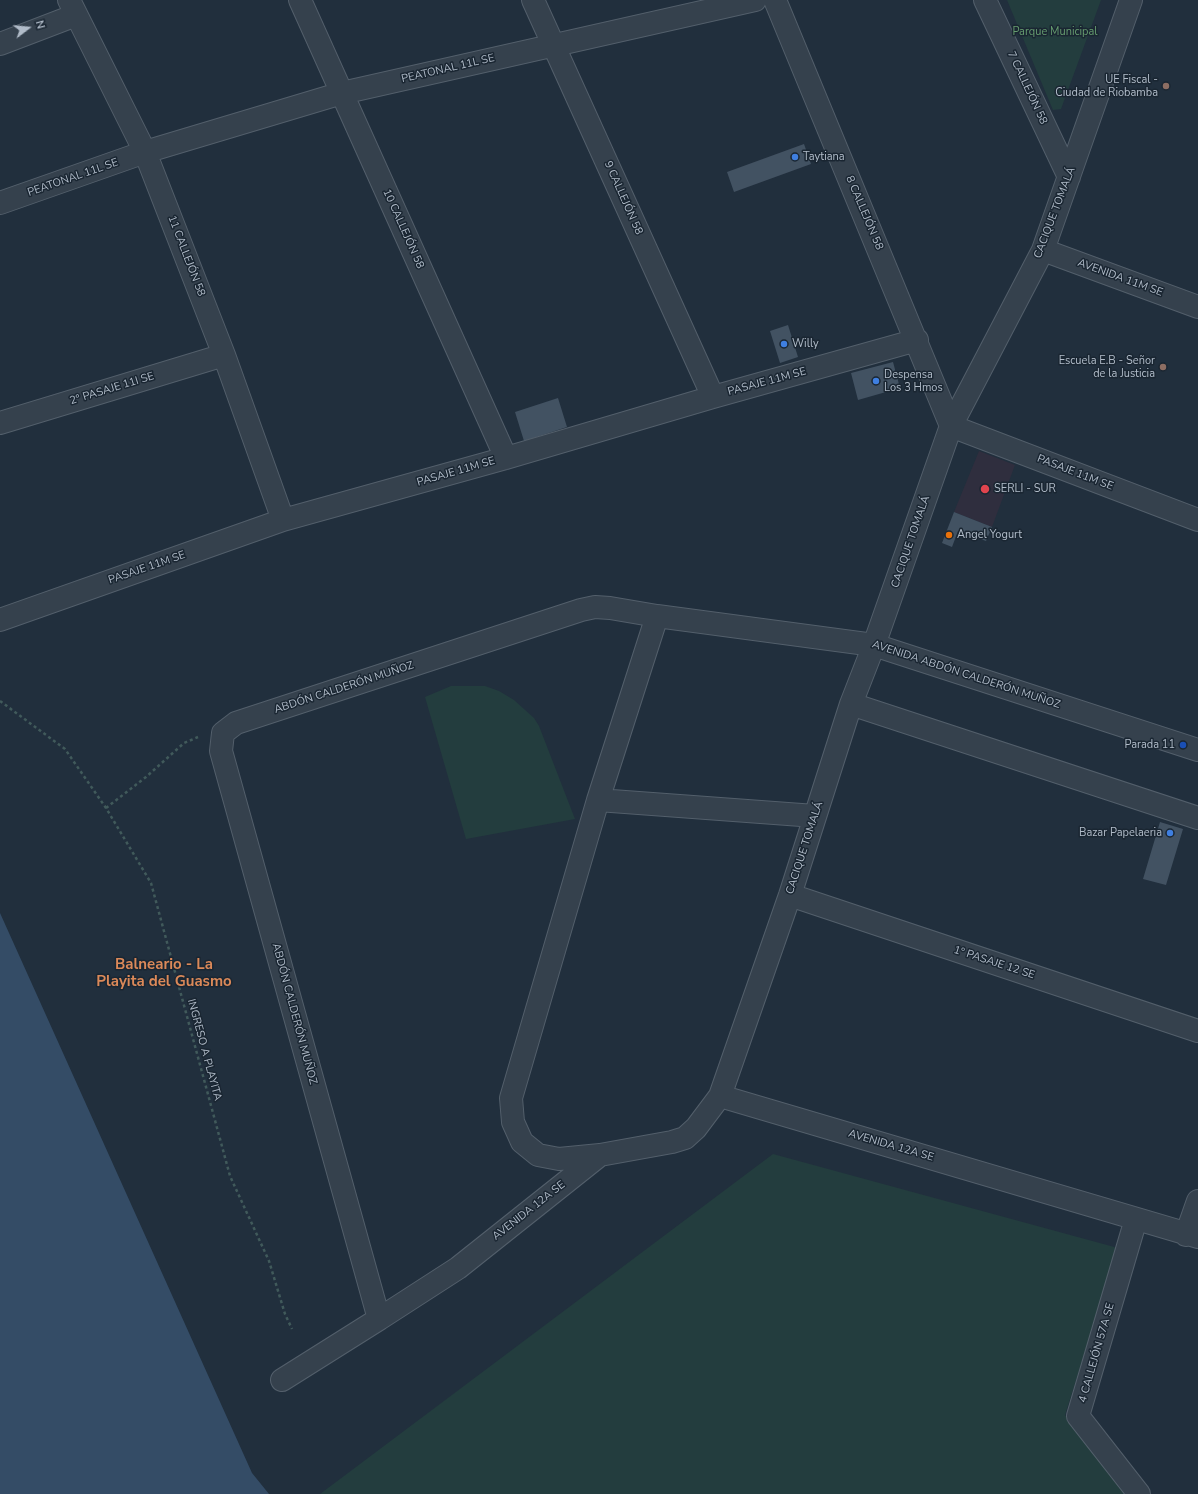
<!DOCTYPE html>
<html>
<head>
<meta charset="utf-8">
<style>
	body { margin:0 }
	#map { position:relative; width:1198px; height:1494px; overflow:hidden; background:#212f3d; font-family:"Nunito Sans",sans-serif }
	canvas { display:block }
	.north { position:absolute; left:8px; top:8px; width:40px; height:40px; -webkit-text-stroke:3px #1a2632; paint-order:stroke; rotate:74deg; font-size:11px; font-weight:700; line-height:16px; text-align:center; color:#b1bcc9 }
	.north::after { content:''; display:block; margin:auto; width:14px; height:18px; background:#b1bcc9; clip-path:polygon(50% 0,100% 100%,50% 72%,0 100%) }
</style>
</head>
<body>
<div id="map">
<canvas width="1198" height="1494"></canvas>
<div class="north">N</div>
</div>
<script>
const c = document.querySelector('canvas').getContext('2d');
c.lineJoin = 'round';
function fill(path, color) { c.fillStyle = color; c.fill(path, 'evenodd'); }
const poly = rows => new Path2D(rows.map(r => 'M' + r).join(''));
function trace(path, color, width, dash) { c.strokeStyle = color; c.lineWidth = width; c.lineCap = dash ? 'butt' : 'round'; c.setLineDash(dash || []); c.stroke(path); }
function label(font, color, halo, rows, align = 'center') {
  c.font = font + ' "Nunito Sans",sans-serif'; c.lineWidth = 3; c.setLineDash([]); c.textBaseline = 'middle'; c.strokeStyle = halo; c.fillStyle = color; for (const [text, x, y, turn = 0] of rows) {
    c.save(); c.translate(x, y); c.rotate((+turn || 0) * Math.PI / 180); c.textAlign = isNaN(turn) ? turn : align; if (halo) c.strokeText(text, 0, 0); c.fillText(text, 0, 0); c.restore();
  }
}
fill(poly([
	[979,451,1015,465,992,527,954,512]
]), '#2f2e3e');
fill(poly([
	[1007,0,1101,0,1061,109,1053,110],
	[451,686,485,686,499,691,514,700,534,718,539,726,575,819,466,839,425,697],
	[773,1154,1118,1248,1065,1415,1128,1494,320,1494]
]), '#233d3e');
fill(poly([
	[0,913,252,1473,269,1494,0,1494]
]), '#344c66');
fill(poly([
	[804,144,811,164,734,192,727,172],
	[788,325,798,357,780,363,770,331],
	[893,362,900,388,858,400,851,373],
	[558,398,567,427,524,441,515,412],
	[954,512,992,527,986,541,958,531,952,547,942,543],
	[1160,822,1183,829,1166,885,1143,879]
]), '#425262');
const minor = poly([
	[69,0,145,152,224,355,283,520],
	[300,0,506,458],
	[533,0,713,397],
	[775,0,951,426,1198,520],
	[985,0,1069,177],
	[0,44,76,15],
	[0,203,145,152,342,93,755,0],
	[1043,250,1198,307],
	[0,423,224,355],
	[657,616,598,800,511,1098,513,1122,522,1142,538,1155,559,1159,600,1155,672,1142,685,1138,696,1128,720,1096,790,895,851,704,874,645,951,426,1043,250,1131,0],
	[0,620,283,520,506,458,713,397,917,340],
	[851,704,1198,818],
	[598,800,815,816],
	[790,895,1198,1031],
	[720,1096,1198,1237],
	[600,1155,458,1268,379,1319,221,751,223,733,236,723,581,610,595,607,610,608,657,616,874,645,1198,750],
	[1136,1219,1078,1416,1139,1494],
	[1186,1235,1198,1201],
	[282,1380,379,1319]
]);
trace(minor, '#535f6b', 24);
trace(poly([
	[0,701,65,749,106,808,151,883,230,1176,269,1261,285,1314,292,1329],
	[106,808,146,777,184,743,198,737]
]), '#415a5b', 2.5, [3, 3]);
trace(minor, '#35414d', 22);
for (const [x, y, r, color] of [
	[1166,86,4,"#8d6e63"],
	[795,157,4,"#3f7fe0"],
	[784,344,4,"#3f7fe0"],
	[1163,367,4,"#8d6e63"],
	[876,381,4,"#3f7fe0"],
	[985,489,5,"#e0444e"],
	[949,535,4,"#e8710a"],
	[1183,745,4,"#1a4fb4"],
	[1170,833,4,"#3f7fe0"]
]) { const dot = new Path2D(); dot.arc(x, y, r, 0, 2 * Math.PI); c.fillStyle = color; c.fill(dot); trace(dot, '#1a2632', 1.5); }
label('11px', '#669c6f', '#1a2632', [
	["Parque Municipal",1055,32]
]);
label('11px', '#b1bcc9', '#1a2632', [
	["PEATONAL 11L SE",448,69,-13],
	["7 CALLEJÓN 58",1027,88,65],
	["PEATONAL 11L SE",73,178,-19],
	["9 CALLEJÓN 58",623,198,66],
	["8 CALLEJÓN 58",864,213,67],
	["CACIQUE TOMALÁ",1055,213,-69],
	["10 CALLEJÓN 58",403,229,66],
	["11 CALLEJÓN 58",186,256,69],
	["AVENIDA 11M SE",1120,278,20],
	["PASAJE 11M SE",767,382,-15],
	["2° PASAJE 11I SE",112,389,-17],
	["PASAJE 11M SE",456,472,-16],
	["PASAJE 11M SE",1075,473,21],
	["CACIQUE TOMALÁ",911,542,-71],
	["PASAJE 11M SE",147,568,-19],
	["AVENIDA ABDÓN CALDERÓN MUÑOZ",966,675,18],
	["ABDÓN CALDERÓN MUÑOZ",344,688,-18],
	["CACIQUE TOMALÁ",805,848,-72],
	["1° PASAJE 12 SE",994,963,18],
	["ABDÓN CALDERÓN MUÑOZ",294,1014,75],
	["INGRESO A PLAYITA",204,1050,75],
	["AVENIDA 12A SE",891,1146,16],
	["AVENIDA 12A SE",529,1211,-38],
	["4 CALLEJÓN 57A SE",1097,1353,-74]
]);
label('11px', '#b1bcc9', '#1a2632', [
	["UE Fiscal -",1158,80,"right"],
	["Ciudad de Riobamba",1158,93,"right"],
	["Taytiana",803,157],
	["Willy",792,344],
	["Escuela E.B - Señor",1155,361,"right"],
	["de la Justicia",1155,374,"right"],
	["Despensa",884,375],
	["Los 3 Hmos",884,388],
	["SERLI - SUR",994,489],
	["Angel Yogurt",957,535],
	["Parada 11",1175,745,"right"],
	["Bazar Papelaeria",1162,833,"right"]
], 'left');
label('bold 15px', '#db8959', '#1a2632', [
	["Balneario - La",164,965],
	["Playita del Guasmo",164,982]
]);
</script>
</body>
</html>
